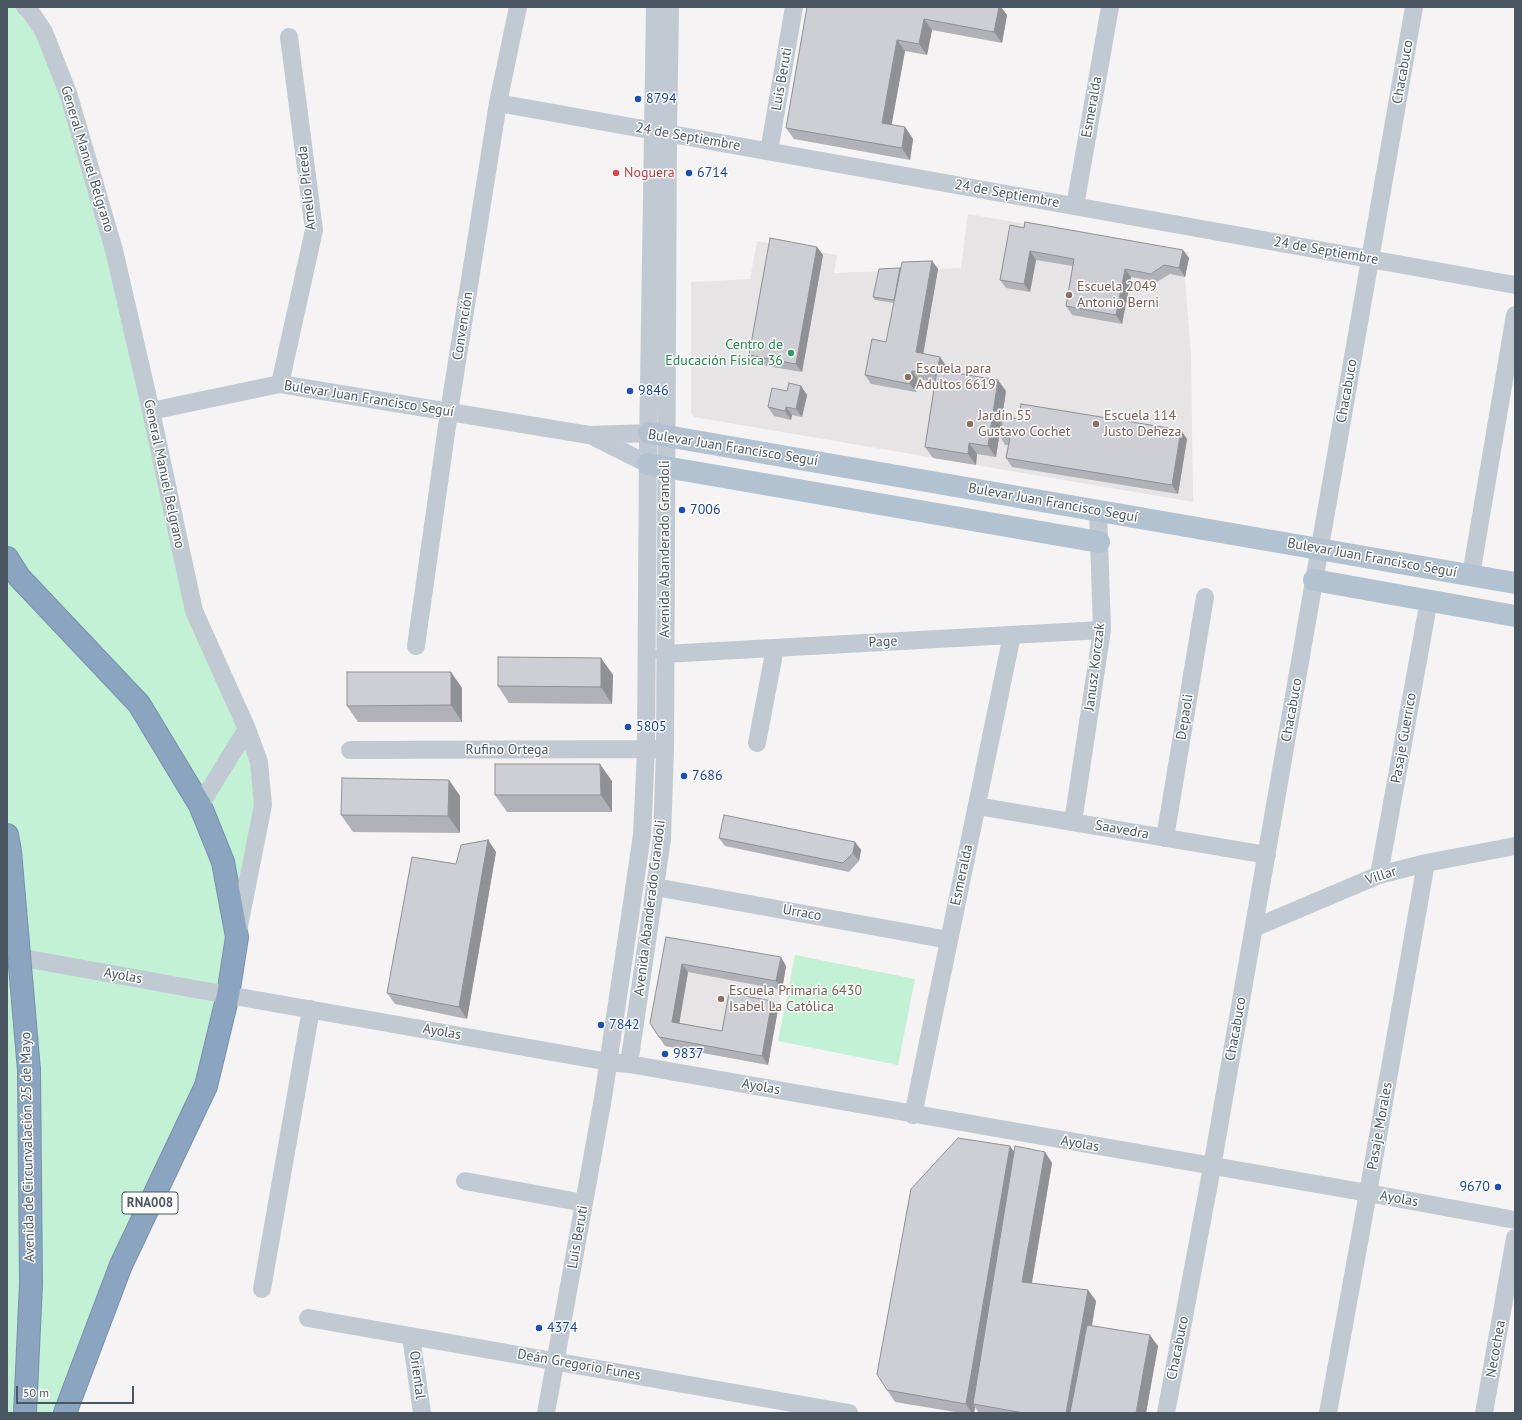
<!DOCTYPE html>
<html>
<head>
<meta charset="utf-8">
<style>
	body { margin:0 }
	#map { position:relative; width:1522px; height:1420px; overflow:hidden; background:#f5f3f3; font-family:"PT Sans",sans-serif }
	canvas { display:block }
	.frame { position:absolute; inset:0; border:8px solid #4a5661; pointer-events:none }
	.scale { position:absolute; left:16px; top:1386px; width:118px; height:18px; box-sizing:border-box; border:2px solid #4a5661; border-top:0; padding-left:5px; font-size:12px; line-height:14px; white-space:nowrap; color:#4a5661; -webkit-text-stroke:3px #fff; paint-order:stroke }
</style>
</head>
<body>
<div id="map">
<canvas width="1522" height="1420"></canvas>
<div class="frame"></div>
<div class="scale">50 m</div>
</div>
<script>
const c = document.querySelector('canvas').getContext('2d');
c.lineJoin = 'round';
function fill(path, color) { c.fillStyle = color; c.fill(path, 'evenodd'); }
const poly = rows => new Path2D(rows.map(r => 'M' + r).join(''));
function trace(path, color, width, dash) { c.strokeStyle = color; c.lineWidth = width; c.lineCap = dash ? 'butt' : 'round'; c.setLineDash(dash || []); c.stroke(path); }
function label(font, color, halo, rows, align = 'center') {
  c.font = font + ' "PT Sans",sans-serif'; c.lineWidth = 3; c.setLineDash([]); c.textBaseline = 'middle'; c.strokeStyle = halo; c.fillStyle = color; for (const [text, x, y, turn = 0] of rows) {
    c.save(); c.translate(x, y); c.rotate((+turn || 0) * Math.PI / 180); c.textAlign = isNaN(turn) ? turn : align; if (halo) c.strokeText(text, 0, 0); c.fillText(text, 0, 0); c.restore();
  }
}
fill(poly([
	[968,214,1189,252,1185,277,1191,356,1193,502,694,417,691,413,691,282,750,279,757,241,837,255,834,273,961,268],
	[672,945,786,966,768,1065,665,1046]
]), '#e6e4e5');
fill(poly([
	[7,7,25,7,68,93,194,611,247,729,263,805,206,1086,67,1413,7,1413],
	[795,955,915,979,898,1065,778,1041]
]), '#c3f1d5');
const highway = poly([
	[7,558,19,577,139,704,200,805,223,862,237,937,228,995,206,1086,121,1265,65,1413],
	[7,835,10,851],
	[25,1413,31,1284,29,1070]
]);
trace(highway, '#7690ad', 24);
trace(poly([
	[25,7,30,11,44,32,68,93,114,250,151,411,194,611,247,729,259,762,263,805,238,931],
	[498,103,1515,285],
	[769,151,794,7],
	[1075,206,1110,7],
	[280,384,314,230,289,37],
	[151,411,280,384,589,435,649,433],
	[592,436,648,464],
	[1471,575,1515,315],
	[416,646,449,412,498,103,518,7],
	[664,654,1102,630],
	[757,743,775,648],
	[350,750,658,749],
	[200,805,247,729],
	[977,806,1267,855],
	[1073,822,1102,630,1098,510],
	[1165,838,1205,597],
	[1379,875,1429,600],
	[655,887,949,940],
	[1254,928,1379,875,1426,863,1515,846],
	[7,955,228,995,609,1062,629,1064,1368,1193,1515,1220],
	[629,1064,662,839,665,749,668,133,670,7],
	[913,1115,1012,635],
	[465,1181,584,1203],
	[262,1289,311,1009],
	[308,1318,849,1413],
	[411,1336,422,1413],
	[546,1413,603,1098,642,835,646,750,648,448,655,7],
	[1166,1413,1212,1167,1414,7],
	[1328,1413,1368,1193,1426,863],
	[1484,1413,1515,1238]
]), '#c1cad2', 18);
trace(poly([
	[649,433,1515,583],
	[648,464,1099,542],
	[1314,580,1515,616]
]), '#b3c2d1', 22);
trace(highway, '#8ba5c1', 22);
const highwayBridge = poly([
	[10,851,29,1070]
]);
trace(highwayBridge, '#7690ad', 24, []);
trace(highwayBridge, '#8ba5c1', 22);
fill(poly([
	[807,7,1001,7,1007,15,1002,43,932,30,927,55,905,51,891,125,905,127,913,139,910,160,794,139,786,128],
	[1010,225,1189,258,1185,277,1170,274,1157,282,1131,277,1122,324,1072,315,1066,306,1073,266,1036,260,1030,292,1006,288,1000,280],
	[817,247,823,255,802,372,755,364,749,355],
	[932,261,938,269,923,354,940,357,946,366,945,371,1006,391,996,457,977,454,976,465,933,458,925,447,935,382,918,379,916,392,871,384,865,375,886,342,894,303,875,300,873,297,900,268],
	[801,386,807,395,802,417,792,415,791,420,774,416,768,407],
	[1019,419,1187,439,1178,494,1012,467,1006,458,1008,445,1005,445,1000,436],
	[601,658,613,675,612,704,509,703,498,686],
	[462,688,462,722,358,722,347,706],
	[449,780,460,796,460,833,353,832,341,815],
	[612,781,612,812,507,812,495,795],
	[719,838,855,842,861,850,859,861,849,872,725,846],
	[488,840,496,852,467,1019,395,1004,387,993,456,864],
	[666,937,786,966,782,990,688,972,679,1023,722,1031,772,1001,778,1009,768,1065,665,1046,659,1037],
	[1014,1151,1045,1152,1052,1163,1032,1283,1088,1290,1096,1301,1092,1326,1158,1346,1146,1413,979,1413,975,1407,974,1413,961,1413,895,1402,887,1390]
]), '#b0b2b7');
fill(poly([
	[999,7,1001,7,1007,15,1002,43,994,32],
	[924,19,932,30,927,55,919,44],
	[897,40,905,51,890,134,882,123],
	[905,127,913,139,910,160,902,148],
	[817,247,823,255,802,372,796,364],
	[1183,250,1189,258,1185,277,1179,268],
	[1030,251,1036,260,1030,292,1024,284],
	[932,261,938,269,922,361,916,352],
	[1125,269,1131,277,1122,324,1116,315],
	[940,357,946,366,942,383,936,375],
	[912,371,918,379,916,392,910,384],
	[998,380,1006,391,996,457,988,446],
	[801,386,807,395,802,417,796,409],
	[786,407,792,415,791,420,785,411],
	[1181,430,1187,439,1178,494,1172,485],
	[969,443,977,454,976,465,968,454],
	[601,658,613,675,612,704,601,687],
	[451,672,462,688,462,722,451,705],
	[600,764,612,781,612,812,601,795],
	[449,780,460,796,460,833,448,816],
	[488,840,496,852,467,1019,459,1007],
	[855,842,861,850,859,861,853,853],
	[781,957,786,966,782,990,776,981],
	[682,964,688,972,678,1031,672,1022],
	[772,1001,778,1009,768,1065,762,1056],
	[1010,1146,1018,1157,973,1404,975,1407,974,1413,972,1413,966,1404],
	[1045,1152,1052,1163,1030,1293,1022,1282],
	[1088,1290,1096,1301,1076,1413,1066,1413],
	[1150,1335,1158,1346,1146,1413,1136,1413]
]), '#909195');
const building = poly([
	[807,7,999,7,994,32,924,19,919,44,897,40,882,123,905,127,902,148,786,128,807,7],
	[1025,222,1183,250,1179,268,1164,265,1151,274,1125,269,1116,315,1066,306,1074,259,1030,251,1024,284,1000,280,1010,225,1024,228,1025,222],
	[770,238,817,247,796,364,749,355,770,238],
	[932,261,916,352,940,357,936,375,912,371,910,384,865,375,872,339,886,342,902,262,932,261],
	[900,268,894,300,873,297,879,269,900,268],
	[937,370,998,380,988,446,969,443,968,454,925,447,937,370],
	[789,383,801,386,796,409,786,407,785,411,768,407,772,388,787,391,789,383],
	[1021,404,1181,430,1172,485,1006,458,1010,438,1000,436,1003,416,1019,419,1021,404],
	[498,657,601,658,601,687,498,686,498,657],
	[347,672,451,672,451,705,347,706,347,672],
	[495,764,600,764,601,795,495,795,495,764],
	[342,778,449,780,448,816,341,815,342,778],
	[724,815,855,842,853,853,843,863,719,838,724,815],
	[488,840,459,1007,387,993,412,857,456,864,461,845,488,840],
	[666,937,781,957,776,981,682,964,672,1022,722,1031,729,993,772,1001,762,1056,659,1037,650,1023,666,937],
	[958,1138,1010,1146,966,1404,887,1390,877,1374,911,1189,958,1138],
	[1015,1146,1045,1152,1022,1282,1088,1290,1066,1413,1024,1413,973,1404,1015,1146],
	[1087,1325,1150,1335,1136,1413,1070,1413,1087,1325]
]);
fill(building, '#cdcfd5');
trace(building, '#909195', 1);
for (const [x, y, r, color] of [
	[638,99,4,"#1a4fb4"],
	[616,173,4,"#e0444e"],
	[689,173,4,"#1a4fb4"],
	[1069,295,4,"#8d6e63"],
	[791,353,4,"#2e9e5b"],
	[908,377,4,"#8d6e63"],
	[630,391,4,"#1a4fb4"],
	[970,424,4,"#8d6e63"],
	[1096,424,4,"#8d6e63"],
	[682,510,4,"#1a4fb4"],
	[628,727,4,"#1a4fb4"],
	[684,776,4,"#1a4fb4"],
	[721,999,4,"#8d6e63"],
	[601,1025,4,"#1a4fb4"],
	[665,1054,4,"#1a4fb4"],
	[1498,1187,4,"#1a4fb4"],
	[539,1328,4,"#1a4fb4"]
]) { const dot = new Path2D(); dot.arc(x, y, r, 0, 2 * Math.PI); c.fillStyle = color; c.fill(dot); trace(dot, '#fff', 1.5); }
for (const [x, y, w] of [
	[150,1203,56]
]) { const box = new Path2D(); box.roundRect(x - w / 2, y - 11, w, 22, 3); c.fillStyle = '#fff'; c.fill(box); trace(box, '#4a5661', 1); }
label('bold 13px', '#4a5661', null, [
	["RNA008",150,1203]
]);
label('14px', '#4a5661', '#fff', [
	["Chacabuco",1403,72,-80],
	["Luis Beruti",782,79,-80],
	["Esmeralda",1092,107,-80],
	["24 de Septiembre",688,137,10],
	["General Manuel Belgrano",87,159,73],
	["Amelio Piceda",307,188,-96],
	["24 de Septiembre",1007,194,10],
	["24 de Septiembre",1326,251,10],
	["Convención",463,326,-81],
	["Chacabuco",1347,391,-80],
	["Bulevar Juan Francisco Seguí",369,399,9],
	["Bulevar Juan Francisco Seguí",733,448,9],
	["General Manuel Belgrano",164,474,78],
	["Bulevar Juan Francisco Seguí",1053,503,10],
	["Avenida Abanderado Grandoli",665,549,-90],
	["Bulevar Juan Francisco Seguí",1372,558,10],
	["Page",883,642,-3],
	["Janusz Korczak",1095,667,-83],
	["Chacabuco",1292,710,-80],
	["Depaoli",1185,717,-81],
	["Pasaje Guerrico",1404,738,-80],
	["Rufino Ortega",507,750],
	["Saavedra",1122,830,10],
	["Esmeralda",962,875,-78],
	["Villar",1381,876,-18],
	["Avenida Abanderado Grandoli",650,908,-83],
	["Urraco",802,913,10],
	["Ayolas",123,976,10],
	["Chacabuco",1236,1029,-80],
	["Ayolas",442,1032,10],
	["Ayolas",761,1087,10],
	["Pasaje Morales",1380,1126,-80],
	["Ayolas",1080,1144,10],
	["Avenida de Circunvalación 25 de Mayo",28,1147,-91],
	["Ayolas",1399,1199,10],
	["Luis Beruti",578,1237,-80],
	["Chacabuco",1178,1348,-79],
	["Necochea",1496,1349,-80],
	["Deán Gregorio Funes",579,1365,10],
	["Oriental",417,1375,82]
]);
label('14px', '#164399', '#fff', [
	["8794",646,99],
	["6714",697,173],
	["9846",638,391],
	["7006",690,510],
	["5805",636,727],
	["7686",692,776],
	["7842",609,1025],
	["9837",673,1054],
	["9670",1490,1187,"right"],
	["4374",547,1328]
], 'left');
label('14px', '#be3a42', '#fff', [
	["Noguera",624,173]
], 'left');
label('14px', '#785e54', '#fff', [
	["Escuela 2049",1077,287],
	["Antonio Berni",1077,303],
	["Escuela para",916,369],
	["Adultos 6619",916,385],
	["Jardín 55",978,416],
	["Gustavo Cochet",978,432],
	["Escuela 114",1104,416],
	["Justo Deheza",1104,432],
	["Escuela Primaria 6430",729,991],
	["Isabel La Católica",729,1007]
], 'left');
label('14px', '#27864d', '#fff', [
	["Centro de",783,345],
	["Educación Física 36",783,361]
], 'right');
</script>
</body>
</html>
